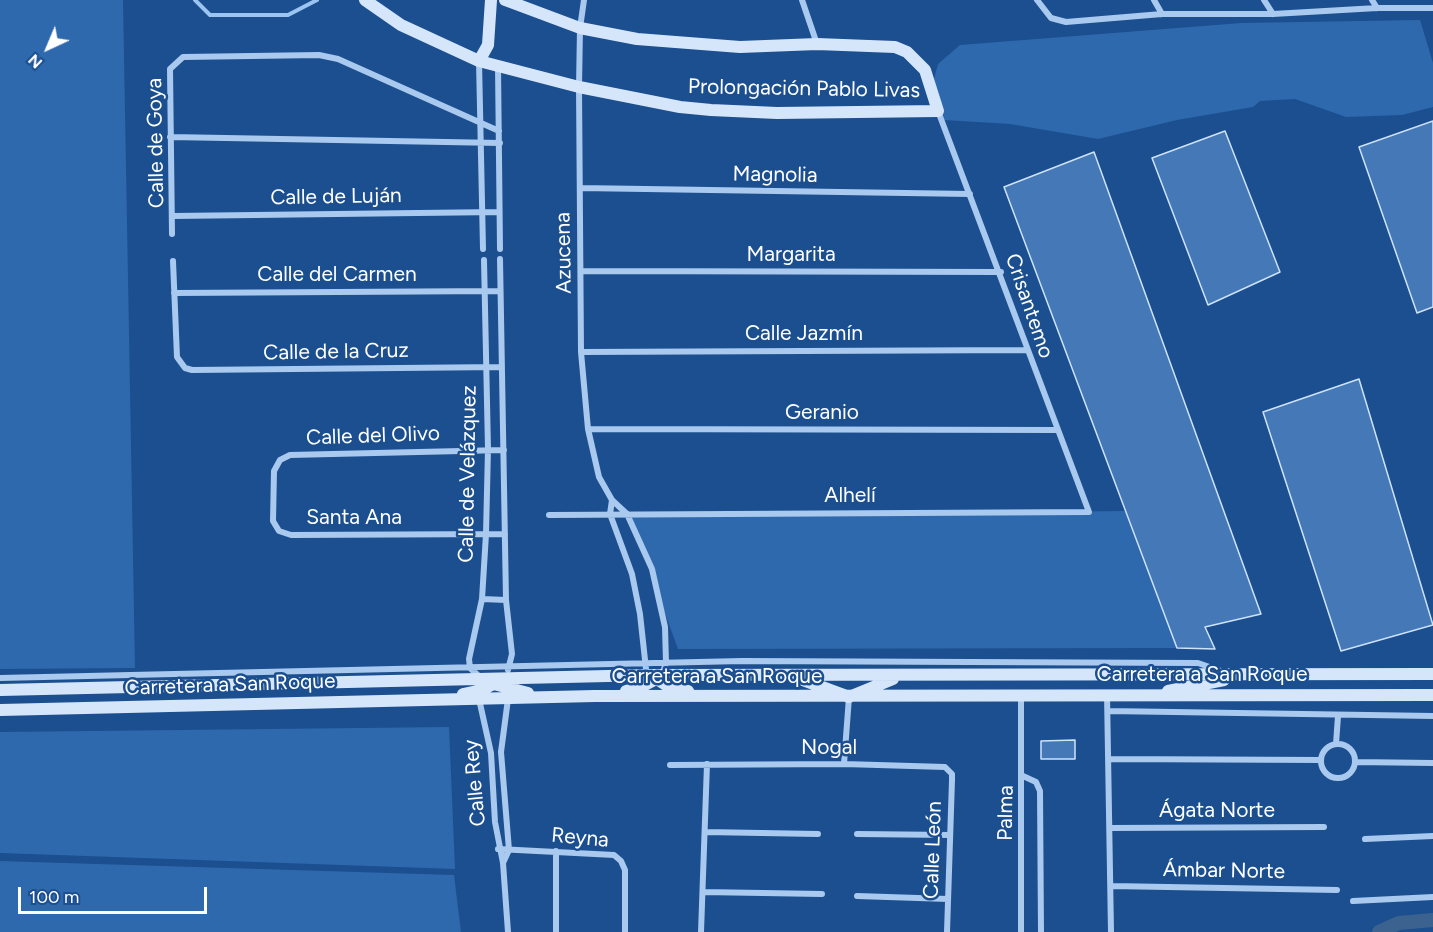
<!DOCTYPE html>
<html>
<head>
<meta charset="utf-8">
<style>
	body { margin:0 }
	#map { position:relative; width:1433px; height:932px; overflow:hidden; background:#1b4f8f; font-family:Figtree,sans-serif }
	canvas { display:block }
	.north { position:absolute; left:18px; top:18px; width:60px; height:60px; -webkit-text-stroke:4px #1b4f8f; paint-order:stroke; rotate:224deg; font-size:16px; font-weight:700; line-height:24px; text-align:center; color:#fff }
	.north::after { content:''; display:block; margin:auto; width:21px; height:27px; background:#fff; clip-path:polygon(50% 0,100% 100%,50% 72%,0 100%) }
	.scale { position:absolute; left:18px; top:887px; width:189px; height:27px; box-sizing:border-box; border:3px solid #fff; border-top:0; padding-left:8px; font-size:18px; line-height:21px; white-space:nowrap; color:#fff; -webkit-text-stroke:4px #1b4f8f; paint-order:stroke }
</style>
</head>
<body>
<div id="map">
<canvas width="1433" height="932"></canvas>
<div class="north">N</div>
<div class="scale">100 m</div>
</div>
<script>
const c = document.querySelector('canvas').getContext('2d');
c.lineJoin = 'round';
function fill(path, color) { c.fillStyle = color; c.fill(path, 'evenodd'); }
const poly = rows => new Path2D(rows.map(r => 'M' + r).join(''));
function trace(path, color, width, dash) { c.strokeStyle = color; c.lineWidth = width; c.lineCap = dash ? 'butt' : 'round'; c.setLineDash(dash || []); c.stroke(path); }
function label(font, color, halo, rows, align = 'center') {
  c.font = font + ' Figtree,sans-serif'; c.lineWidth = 5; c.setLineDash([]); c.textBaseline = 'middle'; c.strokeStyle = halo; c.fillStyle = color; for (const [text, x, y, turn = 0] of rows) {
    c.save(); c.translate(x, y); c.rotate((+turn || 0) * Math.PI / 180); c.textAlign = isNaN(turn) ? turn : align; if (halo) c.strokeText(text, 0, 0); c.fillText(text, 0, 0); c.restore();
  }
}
fill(poly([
	[0,0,123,0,135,668,0,669],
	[1420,20,1433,63,1433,107,1402,115,1346,117,1295,99,1260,101,1253,107,1177,120,1098,139,1010,124,944,120,934,79,938,64,960,45,1241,23],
	[1125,511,1177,648,678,649,630,517],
	[449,727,455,869,0,853,0,732],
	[0,861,454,875,461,932,0,932]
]), '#2e69ad');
trace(poly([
	[195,0,210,15,288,15,317,0]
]), '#9cc4f0', 4);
trace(poly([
	[1379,932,1399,923,1433,920]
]), '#3c6290', 14);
const building = poly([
	[1433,121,1433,307,1417,313,1359,147,1433,121],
	[1225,131,1280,272,1208,305,1152,158,1225,131],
	[1094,152,1261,614,1205,627,1215,649,1177,648,1004,187,1094,152],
	[1359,379,1433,625,1341,651,1263,412,1359,379],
	[1075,740,1075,759,1041,759,1041,741,1075,740]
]);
fill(building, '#4478b7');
trace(building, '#cfe3fa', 1.5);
trace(poly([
	[584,0,580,28,579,87,581,352,588,429,599,477,612,500,627,514,652,569,665,627,666,663,662,675],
	[802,0,817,44],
	[1037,0,1051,18,1066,22,1162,14,1273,14,1377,8,1433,8],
	[1154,0,1162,14],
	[1264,0,1273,14],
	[1372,0,1377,8],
	[479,61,483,249],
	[498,66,500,249],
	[170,137,500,143],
	[580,188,970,194],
	[173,216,499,212],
	[172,234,170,69,183,57,319,55,338,59,499,131],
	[500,259,506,600,512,654,508,670],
	[173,261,177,357,185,368,192,370,502,367],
	[581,271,1001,272],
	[174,293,500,291],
	[581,352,1027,350],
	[588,429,1057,430],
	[504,450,290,455,280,460,274,471,273,521,279,531,291,535,505,534],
	[612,500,610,514,632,574,640,614,646,669],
	[549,515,1089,512,938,111],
	[482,599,506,600],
	[0,678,742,661,1198,663,1224,672],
	[481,678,470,668,469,659,482,599,486,534,488,449,484,260],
	[1107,694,1111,932],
	[479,699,491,753,495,822,503,863,508,932],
	[1108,711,1433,716],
	'1321 761a17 17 0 1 1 34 0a17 17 0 1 1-34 0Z',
	[1336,744,1338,716],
	[1109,759,1321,760],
	[1355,762,1433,763],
	[844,764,849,697],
	[670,765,844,764,945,767,952,774,952,780,947,932],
	[1023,776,1036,782,1040,791,1041,932],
	[1110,828,1324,827],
	[705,832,818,834],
	[857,834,950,835],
	[1365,839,1433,836],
	[498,849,614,855,621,861,625,870,625,932],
	[503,863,509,850,501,752,508,699],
	[1111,886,1337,890],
	[703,892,822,894],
	[857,896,948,899],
	[1353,901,1433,897],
	[556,932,556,851],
	[701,932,707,764],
	[1021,932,1021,696]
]), '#a9c9ee', 6);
trace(poly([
	[365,0,401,25,479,61,579,87,680,107,711,110,777,113,938,111,925,70,907,52,895,47,817,44,740,47,637,39,580,28,505,0],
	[479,61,488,45,491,0],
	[652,676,666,685,688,691],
	[803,680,849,697,893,679],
	[490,683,528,693],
	[0,690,651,675,1433,674],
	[626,691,641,687,662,676],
	[1168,691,1224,680],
	[463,694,482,690,499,681],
	[0,710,595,696,1433,695]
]), '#d6e6fa', 12);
label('21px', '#fff', '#1b4f8f', [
	["Prolongación Pablo Livas",804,89,1],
	["Calle de Goya",156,143,-91],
	["Magnolia",775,175,1],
	["Calle de Luján",336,197,-1],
	["Azucena",564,253,-91],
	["Margarita",791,255],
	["Calle del Carmen",337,275],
	["Crisantemo",1029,306,71],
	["Calle Jazmín",804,334],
	["Calle de la Cruz",336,352,-1],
	["Geranio",822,413],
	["Calle del Olivo",373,436,-2],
	["Calle de Velázquez",468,474,-89],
	["Alhelí",850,496],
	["Santa Ana",354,518],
	["Carretera a San Roque",1202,675],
	["Carretera a San Roque",717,677],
	["Carretera a San Roque",230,685,-2],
	["Nogal",829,748],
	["Calle Rey",475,783,-95],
	["Ágata Norte",1217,811],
	["Palma",1006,813,-89],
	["Reyna",580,838,5],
	["Calle León",933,850,-88],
	["Ámbar Norte",1224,871,1]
]);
</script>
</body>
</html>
